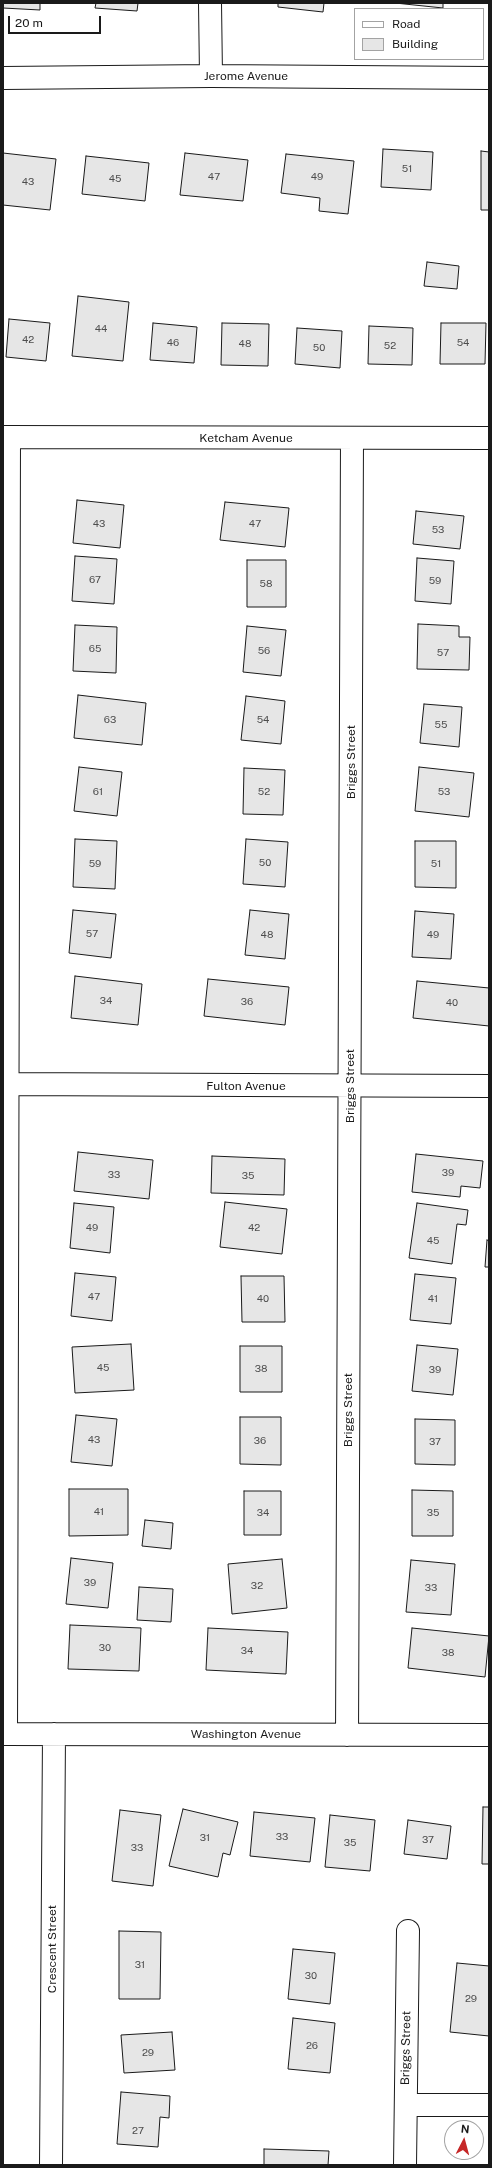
<!DOCTYPE html>
<html>
<head>
<meta charset="utf-8">
<style>
	body { margin:0 }
	#map { position:relative; width:492px; height:2168px; overflow:hidden; background:#fff; font-family:"Public Sans",sans-serif }
	canvas { display:block }
	.frame { position:absolute; inset:0; border:4px solid #1a1a1a; pointer-events:none }
	.legend { position:absolute; left:354px; top:8px; width:130px; height:52px; box-sizing:border-box; background:#fff; border:1px solid #a3a3a3; margin:0; padding:5px 7px; list-style:none; font-size:12px; color:#1a1a1a }
	.legend li { display:flex; align-items:center; gap:8px; height:20px }
	.legend b { width:20px; border:1px solid #a3a3a3 }
	.north { position:absolute; left:444px; top:2120px; width:40px; height:40px; box-sizing:border-box; background:#fff; border:1px solid #a3a3a3; border-radius:50%; rotate:6deg; font-size:11px; font-weight:700; line-height:16px; text-align:center; color:#1a1a1a }
	.north::after { content:''; display:block; margin:auto; width:14px; height:18px; background:#c62828; clip-path:polygon(50% 0,100% 100%,50% 72%,0 100%) }
	.scale { position:absolute; left:8px; top:16px; width:93px; height:18px; box-sizing:border-box; border:2px solid #1a1a1a; border-top:0; padding-left:5px; font-size:12px; line-height:14px; white-space:nowrap; color:#1a1a1a; -webkit-text-stroke:3px #fff; paint-order:stroke }
</style>
</head>
<body>
<div id="map">
<canvas width="492" height="2168"></canvas>
<div class="frame"></div>
<ul class="legend">
<li><b style="height:5px;background:#fff"></b>Road</li>
<li><b style="height:11px;background:#e6e6e6"></b>Building</li>
</ul>
<div class="north">N</div>
<div class="scale">20 m</div>
</div>
<script>
const c = document.querySelector('canvas').getContext('2d');
c.lineJoin = 'round';
function fill(path, color) { c.fillStyle = color; c.fill(path, 'evenodd'); }
const poly = rows => new Path2D(rows.map(r => 'M' + r).join(''));
function trace(path, color, width, dash) { c.strokeStyle = color; c.lineWidth = width; c.lineCap = dash ? 'butt' : 'round'; c.setLineDash(dash || []); c.stroke(path); }
function label(font, color, halo, rows, align = 'center') {
  c.font = font + ' "Public Sans",sans-serif'; c.lineWidth = 3; c.setLineDash([]); c.textBaseline = 'middle'; c.strokeStyle = halo; c.fillStyle = color; for (const [text, x, y, turn = 0] of rows) {
    c.save(); c.translate(x, y); c.rotate((+turn || 0) * Math.PI / 180); c.textAlign = isNaN(turn) ? turn : align; if (halo) c.strokeText(text, 0, 0); c.fillText(text, 0, 0); c.restore();
  }
}
const building = poly([
	[3,3,40,3,40,10,3,8,3,3],
	[96,3,138,3,137,11,95,8,96,3],
	[278,3,324,3,323,12,278,7,278,3],
	[395,3,443,3,443,8,395,3],
	[383,149,433,152,431,190,381,187,383,149],
	[481,151,489,152,489,210,481,210,481,151],
	[3,153,56,159,50,210,3,205,3,153],
	[185,153,248,160,243,201,180,195,185,153],
	[286,154,354,161,348,214,319,211,320,198,281,193,286,154],
	[86,156,149,163,145,201,82,194,86,156],
	[427,262,459,266,457,289,424,286,427,262],
	[78,296,129,302,123,361,72,356,78,296],
	[9,319,50,323,46,361,6,357,9,319],
	[153,323,197,327,194,363,150,360,153,323],
	[222,323,269,324,268,366,221,365,222,323],
	[441,323,486,323,485,364,440,364,441,323],
	[369,326,413,328,412,365,368,364,369,326],
	[297,328,342,331,340,368,295,364,297,328],
	[77,500,124,505,120,548,73,543,77,500],
	[225,502,289,508,285,547,220,540,225,502],
	[416,511,464,516,460,549,413,544,416,511],
	[75,556,117,559,114,604,72,601,75,556],
	[417,558,454,561,451,604,415,601,417,558],
	[247,560,286,560,286,607,247,607,247,560],
	[418,624,459,626,459,637,470,637,469,670,417,669,418,624],
	[75,625,117,627,116,673,73,671,75,625],
	[247,626,286,630,281,676,243,672,247,626],
	[78,695,146,703,142,745,74,738,78,695],
	[246,696,285,701,281,744,241,740,246,696],
	[424,704,462,707,459,747,420,743,424,704],
	[79,767,122,772,117,816,74,811,79,767],
	[419,767,474,773,469,817,415,811,419,767],
	[244,768,285,770,283,815,243,814,244,768],
	[75,839,117,841,115,889,73,887,75,839],
	[246,839,288,842,285,887,243,884,246,839],
	[415,841,456,841,456,888,415,887,415,841],
	[73,910,116,914,111,958,69,953,73,910],
	[250,910,289,914,285,959,245,955,250,910],
	[415,911,454,914,451,959,412,957,415,911],
	[75,976,142,984,138,1025,71,1018,75,976],
	[208,979,289,987,285,1025,204,1016,208,979],
	[417,981,489,988,489,1026,413,1018,417,981],
	[78,1152,153,1160,149,1199,74,1191,78,1152],
	[416,1154,483,1161,480,1188,461,1186,460,1197,412,1192,416,1154],
	[212,1156,285,1159,284,1195,211,1193,212,1156],
	[225,1202,287,1209,282,1254,220,1247,225,1202],
	[74,1203,114,1207,110,1253,70,1248,74,1203],
	[417,1203,468,1210,466,1225,457,1224,452,1264,409,1258,417,1203],
	[487,1240,489,1241,489,1267,485,1267,487,1240],
	[75,1273,116,1277,112,1321,71,1316,75,1273],
	[415,1274,456,1278,451,1324,410,1320,415,1274],
	[241,1276,284,1276,285,1322,242,1322,241,1276],
	[131,1344,134,1390,75,1393,72,1347,131,1344],
	[417,1345,458,1349,453,1395,412,1391,417,1345],
	[240,1346,282,1346,282,1392,240,1392,240,1346],
	[76,1415,117,1419,112,1466,71,1462,76,1415],
	[240,1417,281,1417,281,1465,240,1464,240,1417],
	[415,1419,455,1420,455,1465,415,1464,415,1419],
	[69,1489,128,1489,128,1535,69,1536,69,1489],
	[412,1490,453,1491,453,1536,412,1536,412,1490],
	[244,1491,281,1491,281,1535,244,1535,244,1491],
	[145,1520,173,1523,171,1549,142,1546,145,1520],
	[71,1558,113,1563,108,1608,66,1604,71,1558],
	[282,1559,287,1608,232,1614,228,1564,282,1559],
	[411,1560,455,1564,451,1615,406,1612,411,1560],
	[139,1587,173,1589,171,1622,137,1620,139,1587],
	[70,1625,141,1628,139,1671,68,1669,70,1625],
	[208,1628,288,1632,286,1674,206,1670,208,1628],
	[412,1628,489,1636,485,1677,408,1668,412,1628],
	[483,1807,489,1807,489,1864,482,1864,483,1807],
	[183,1809,238,1822,230,1855,223,1853,218,1877,169,1866,183,1809],
	[120,1810,161,1815,153,1886,112,1881,120,1810],
	[254,1812,315,1818,310,1862,250,1856,254,1812],
	[330,1815,375,1820,370,1871,325,1867,330,1815],
	[408,1820,451,1826,447,1859,404,1854,408,1820],
	[119,1931,161,1932,160,1999,119,1999,119,1931],
	[293,1949,335,1953,330,2004,288,1999,293,1949],
	[457,1963,489,1966,489,2036,450,2032,457,1963],
	[293,2018,335,2023,330,2073,288,2069,293,2018],
	[172,2032,175,2070,124,2073,121,2035,172,2032],
	[121,2092,170,2096,169,2118,160,2117,158,2147,117,2144,121,2092],
	[264,2149,329,2151,328,2165,264,2165,264,2149]
]);
fill(building, '#e6e6e6');
trace(building, '#1a1a1a', 1);
const street = poly([
	[210,3,211,76],
	[3,78,211,76,489,78],
	[3,437,489,438],
	[3,1084,489,1086],
	[3,1734,489,1735],
	[6,1734,9,437],
	[347,1735,352,438],
	[406,2105,489,2105],
	[51,2165,54,1734],
	[405,2165,408,1931]
]);
trace(street, '#1a1a1a', 24);
trace(street, '#fff', 22);
label('10px', '#4d4d4d', null, [
	["51",407,169],
	["47",214,177],
	["49",317,177],
	["45",115,179],
	["43",28,182],
	["44",101,329],
	["42",28,340],
	["46",173,343],
	["54",463,343],
	["48",245,344],
	["52",390,346],
	["50",319,348],
	["43",99,524],
	["47",255,524],
	["53",438,530],
	["67",95,580],
	["59",435,581],
	["58",266,584],
	["65",95,649],
	["56",264,651],
	["57",443,653],
	["63",110,720],
	["54",263,720],
	["55",441,725],
	["61",98,792],
	["52",264,792],
	["53",444,792],
	["50",265,863],
	["59",95,864],
	["51",436,864],
	["57",92,934],
	["48",267,935],
	["49",433,935],
	["34",106,1001],
	["36",247,1002],
	["40",452,1003],
	["39",448,1173],
	["33",114,1175],
	["35",248,1176],
	["49",92,1228],
	["42",254,1228],
	["45",433,1241],
	["47",94,1297],
	["40",263,1299],
	["41",433,1299],
	["45",103,1368],
	["38",261,1369],
	["39",435,1370],
	["43",94,1440],
	["36",260,1441],
	["37",435,1442],
	["41",99,1512],
	["34",263,1513],
	["35",433,1513],
	["39",90,1583],
	["32",257,1586],
	["33",431,1588],
	["30",105,1648],
	["34",247,1651],
	["38",448,1653],
	["33",282,1837],
	["31",205,1838],
	["37",428,1840],
	["35",350,1843],
	["33",137,1848],
	["31",140,1965],
	["30",311,1976],
	["29",471,1999],
	["26",312,2046],
	["29",148,2053],
	["27",138,2131]
]);
label('12px', '#1a1a1a', '#fff', [
	["Jerome Avenue",246,76],
	["Ketcham Avenue",246,438],
	["Briggs Street",351,762,-90],
	["Fulton Avenue",246,1086],
	["Briggs Street",350,1086,-90],
	["Briggs Street",348,1410,-90],
	["Washington Avenue",246,1734],
	["Crescent Street",52,1949,-90],
	["Briggs Street",406,2048,-89]
]);
</script>
</body>
</html>
